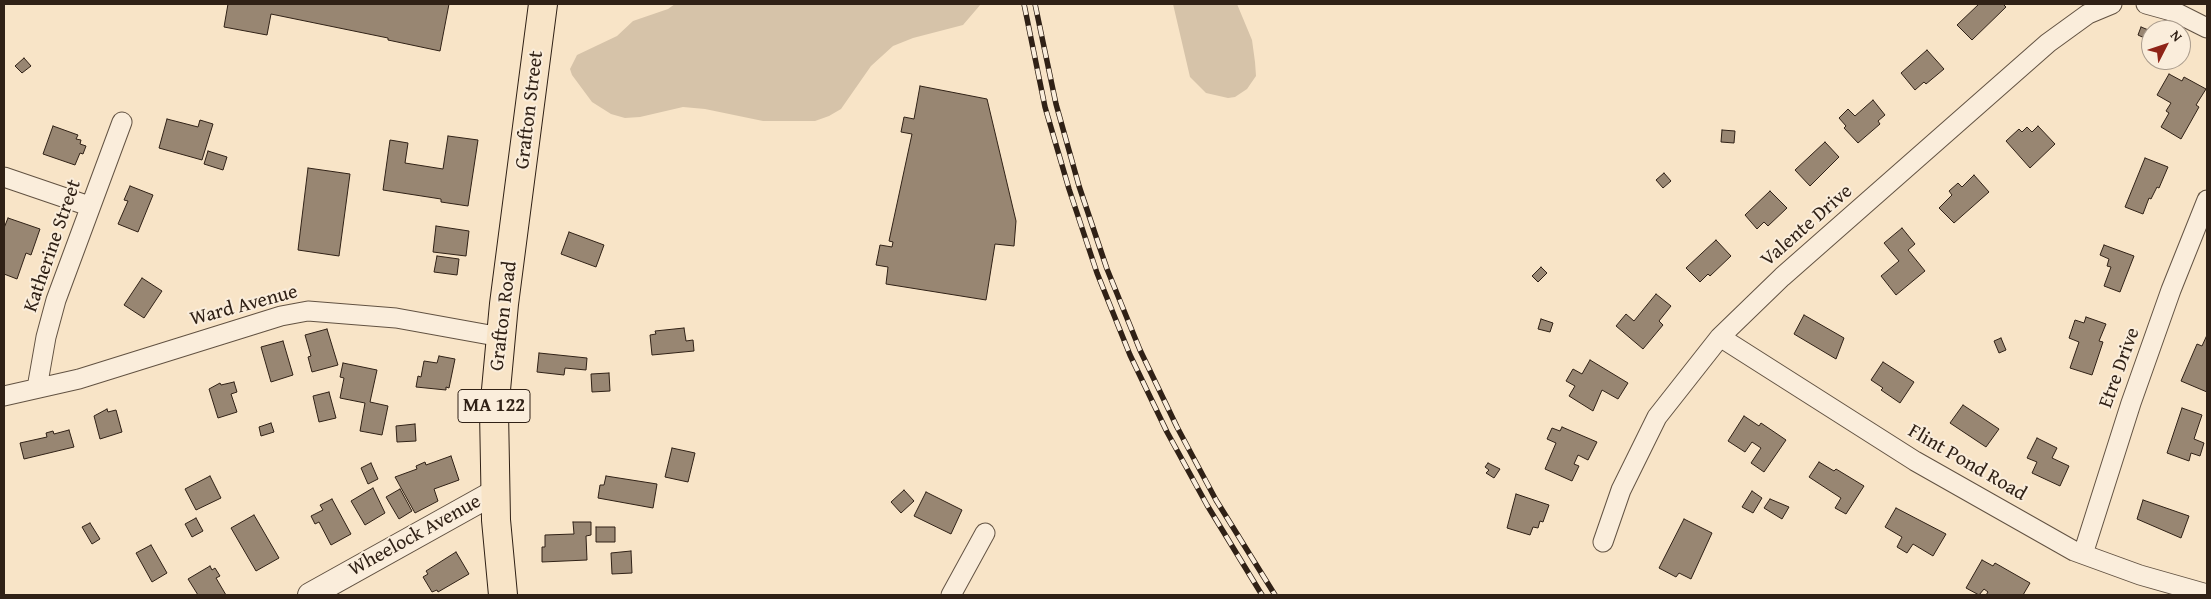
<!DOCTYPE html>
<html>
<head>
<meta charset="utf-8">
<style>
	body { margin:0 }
	#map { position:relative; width:2211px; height:599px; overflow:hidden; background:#f8e4c7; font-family:"Gentium Book Plus",serif }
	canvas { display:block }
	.frame { position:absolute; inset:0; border:5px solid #302116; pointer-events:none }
	.north { position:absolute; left:2141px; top:20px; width:50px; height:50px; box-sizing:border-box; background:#faeddb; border:1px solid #a99b8c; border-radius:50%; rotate:49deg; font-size:14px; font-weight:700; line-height:20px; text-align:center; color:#302116 }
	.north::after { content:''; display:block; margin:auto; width:18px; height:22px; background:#8f2418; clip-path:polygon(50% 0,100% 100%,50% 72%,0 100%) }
</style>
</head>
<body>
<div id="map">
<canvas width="2211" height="599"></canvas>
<div class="frame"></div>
<div class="north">N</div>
</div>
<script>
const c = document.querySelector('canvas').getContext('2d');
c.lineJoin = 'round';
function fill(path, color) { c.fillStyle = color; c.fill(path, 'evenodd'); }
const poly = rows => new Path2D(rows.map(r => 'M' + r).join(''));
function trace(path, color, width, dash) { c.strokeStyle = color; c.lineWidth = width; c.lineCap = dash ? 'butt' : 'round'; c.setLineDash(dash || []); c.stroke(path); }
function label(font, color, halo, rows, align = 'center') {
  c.font = font + ' "Gentium Book Plus",serif'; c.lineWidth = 4; c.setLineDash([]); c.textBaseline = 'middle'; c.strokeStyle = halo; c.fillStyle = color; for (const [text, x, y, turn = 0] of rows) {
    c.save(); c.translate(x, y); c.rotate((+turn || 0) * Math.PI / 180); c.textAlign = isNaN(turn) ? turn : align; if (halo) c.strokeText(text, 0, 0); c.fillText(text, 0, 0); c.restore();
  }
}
fill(poly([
	[675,4,981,4,963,25,913,38,893,46,871,66,841,109,829,116,815,121,763,121,705,109,683,107,640,117,625,118,611,114,592,102,572,75,570,69,577,55,617,36,633,21,668,9],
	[1173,4,1237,4,1252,40,1255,62,1256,76,1247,89,1235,97,1228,98,1206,93,1190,77]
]), '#d6c3a9');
const building = poly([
	[228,4,449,4,440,51,388,40,388,38,271,14,267,35,224,27,228,4],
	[1979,4,2003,4,2006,7,1972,40,1957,25,1979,4],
	[2141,27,2151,31,2151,41,2138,35,2141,27],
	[1927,50,1944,69,1926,84,1924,82,1915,90,1901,73,1927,50],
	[24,58,31,66,22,73,15,66,24,58],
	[2169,74,2182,81,2184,77,2206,89,2196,105,2199,107,2181,139,2161,127,2169,113,2166,111,2171,103,2157,95,2169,74],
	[920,86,987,99,1016,221,1014,246,995,244,986,300,886,284,888,267,876,265,880,245,892,247,893,242,889,241,912,134,901,132,904,117,914,119,920,86],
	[1873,100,1885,115,1878,121,1880,124,1858,143,1844,128,1846,126,1839,118,1848,109,1855,116,1873,100],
	[167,119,198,127,200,120,213,124,202,160,159,148,167,119],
	[53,126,78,135,76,139,81,140,80,144,86,146,83,154,80,153,75,165,43,154,53,126],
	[2038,126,2055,144,2030,168,2006,141,2019,129,2022,132,2027,127,2032,132,2038,126],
	[1722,130,1735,131,1734,143,1721,142,1722,130],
	[448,136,478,140,468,206,441,202,441,199,383,190,390,140,408,143,405,163,443,169,448,136],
	[1825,142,1839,157,1810,186,1795,170,1825,142],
	[208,151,227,157,223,170,204,164,208,151],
	[2145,158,2168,167,2159,188,2157,187,2151,199,2149,198,2143,214,2125,207,2145,158],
	[308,168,350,174,339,256,298,250,308,168],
	[1664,173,1671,181,1663,188,1656,180,1664,173],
	[1974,175,1989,192,1954,223,1939,208,1952,195,1949,191,1958,183,1962,187,1974,175],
	[130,186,153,195,138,232,118,224,128,201,124,200,130,186],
	[1770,191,1787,208,1768,226,1764,222,1757,229,1745,215,1770,191],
	[8,218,40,229,31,255,26,253,17,279,4,274,4,228,8,218],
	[436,226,469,231,466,256,433,252,436,226],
	[1902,228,1915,244,1908,250,1925,271,1896,295,1881,276,1899,261,1884,243,1902,228],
	[569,232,604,245,596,267,561,254,569,232],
	[1716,240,1731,256,1710,276,1708,274,1700,282,1686,268,1716,240],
	[2104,245,2134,256,2120,292,2104,286,2111,267,2107,266,2109,259,2100,255,2104,245],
	[437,256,459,259,457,275,434,272,437,256],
	[1541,267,1547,273,1538,282,1532,276,1541,267],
	[142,278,162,291,144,318,124,305,142,278],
	[1656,294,1671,306,1659,321,1663,325,1643,349,1616,326,1626,314,1634,321,1656,294],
	[1804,315,1844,338,1836,359,1794,334,1804,315],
	[2086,317,2106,324,2099,341,2103,342,2092,375,2070,368,2079,342,2069,338,2075,320,2084,323,2086,317],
	[1541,319,1553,323,1550,332,1538,329,1541,319],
	[684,328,686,341,693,340,694,351,652,355,650,335,656,334,655,331,684,328],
	[327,329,338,365,312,372,308,357,311,356,305,335,327,329],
	[2207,335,2207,392,2181,381,2197,344,2202,346,2207,335],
	[2001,338,2006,350,1999,353,1994,341,2001,338],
	[283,341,293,375,271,382,261,347,283,341],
	[539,353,587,358,586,370,565,368,564,375,537,372,539,353],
	[439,356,455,359,449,388,446,387,446,390,416,387,418,376,421,377,424,361,437,363,439,356],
	[1590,360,1628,383,1618,399,1602,390,1593,411,1569,396,1575,386,1566,381,1573,369,1582,374,1590,360],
	[1883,362,1914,382,1900,403,1881,390,1883,388,1871,380,1883,362],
	[343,363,377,370,370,402,388,406,382,435,360,431,365,403,340,398,344,378,340,377,343,363],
	[609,373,610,391,592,392,591,374,609,373],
	[234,382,237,392,231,394,237,412,218,418,209,389,220,383,221,385,234,382],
	[329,392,336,418,319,422,313,396,329,392],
	[1963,405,1999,429,1986,447,1950,423,1963,405],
	[2182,408,2202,415,2194,439,2204,443,2200,456,2191,453,2189,461,2167,453,2182,408],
	[107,409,108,412,116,410,122,432,100,439,94,416,107,409],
	[1744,416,1759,426,1761,423,1786,440,1764,472,1751,463,1761,448,1752,442,1745,452,1728,441,1744,416],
	[271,423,274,432,261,436,259,427,271,423],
	[415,424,416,441,397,442,396,426,415,424],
	[1562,427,1597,442,1588,460,1578,455,1574,464,1579,466,1572,481,1545,469,1556,443,1547,439,1552,428,1560,431,1562,427],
	[69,430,74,447,24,459,20,443,47,437,46,433,53,431,54,434,69,430],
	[2037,438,2057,448,2052,458,2069,466,2060,486,2032,473,2037,462,2027,458,2037,438],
	[672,448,695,453,688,482,665,477,672,448],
	[451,456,459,480,434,489,438,501,415,513,395,477,417,469,416,466,425,462,426,465,451,456],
	[1819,462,1834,471,1836,469,1864,486,1846,514,1835,508,1841,498,1809,477,1819,462],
	[371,463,378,479,368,484,361,468,371,463],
	[1488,463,1500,469,1494,478,1486,473,1489,470,1485,467,1488,463],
	[210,476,221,498,196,510,185,489,210,476],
	[606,476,657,484,653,508,598,498,600,485,604,485,606,476],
	[373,488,385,513,365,525,351,501,373,488],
	[400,489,412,511,399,519,386,497,400,489],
	[904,490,914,501,901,513,891,502,904,490],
	[1752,491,1762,498,1753,513,1742,507,1752,491],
	[926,492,962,510,951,534,914,516,926,492],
	[1516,494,1549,505,1543,522,1540,521,1538,528,1533,527,1530,535,1507,528,1516,494],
	[332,499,351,534,331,545,319,522,315,524,311,516,323,510,320,505,332,499],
	[1770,499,1789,507,1782,519,1764,508,1770,499],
	[2143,500,2189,516,2181,538,2137,519,2143,500],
	[1896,508,1946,534,1933,556,1913,544,1907,553,1897,547,1902,537,1885,527,1896,508],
	[254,515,279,558,256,571,231,528,254,515],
	[196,518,203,531,192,537,185,524,196,518],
	[1684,519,1712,533,1691,579,1679,573,1676,577,1659,568,1684,519],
	[573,522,591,522,591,535,586,536,587,560,542,562,542,547,545,547,545,535,574,534,573,522],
	[90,523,100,539,92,544,82,527,90,523],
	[596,527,615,527,615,542,596,542,596,527],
	[151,545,167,573,152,582,136,553,151,545],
	[631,551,632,573,612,574,611,553,631,551],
	[456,552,469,574,438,592,437,590,432,592,423,577,428,574,426,571,456,552],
	[1982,560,1993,566,1995,563,2030,583,2023,595,1986,595,1988,592,1984,589,1979,595,1966,588,1982,560],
	[210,566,212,570,215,568,220,576,216,578,226,595,198,595,188,579,210,566]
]);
fill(building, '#988672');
trace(building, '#302116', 1);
const minor = poly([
	[2146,4,2175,12,2207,28],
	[4,177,89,206],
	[1720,337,1915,461,2074,551,2140,575,2207,594],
	[37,388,46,337,56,300,122,122],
	[4,396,79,379,281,316,308,311,396,318,501,337],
	[1603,542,1621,490,1657,417,1720,337,1782,277,2048,43,2088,14,2112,4],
	[2083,554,2131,403,2171,290,2207,200],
	[951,595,985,533]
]);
const tertiary = poly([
	[310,595,495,492]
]);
const trunk = poly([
	[503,595,496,520,494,411,504,304,543,4]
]);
trace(minor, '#625242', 21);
trace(tertiary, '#625242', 26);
trace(trunk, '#302116', 30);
trace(minor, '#faeddb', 19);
trace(tertiary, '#faeddb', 24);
trace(trunk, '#f8e4c7', 28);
const rail = poly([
	[1024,4,1045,107,1069,189,1097,273,1130,355,1167,432,1207,505,1262,595],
	[1035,4,1056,104,1079,186,1107,269,1140,350,1177,427,1216,500,1275,595]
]);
trace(rail, '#302116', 5.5);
trace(rail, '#faeddb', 4, [11]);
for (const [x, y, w] of [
	[494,406,72]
]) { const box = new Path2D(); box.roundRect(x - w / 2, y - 16.5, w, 33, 4); c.fillStyle = '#faeddb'; c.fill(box); trace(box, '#302116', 1); }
label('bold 19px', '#302116', null, [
	["MA 122",494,406]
]);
label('20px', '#302116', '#faeddb', [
	["Grafton Street",530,110,-83],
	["Valente Drive",1807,226,-41],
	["Katherine Street",53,246,-71],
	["Ward Avenue",244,306,-15],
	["Grafton Road",504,316,-83],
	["Etre Drive",2120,368,-70],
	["Flint Pond Road",1967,463,30],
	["Wheelock Avenue",415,536,-29]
]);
</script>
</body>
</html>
